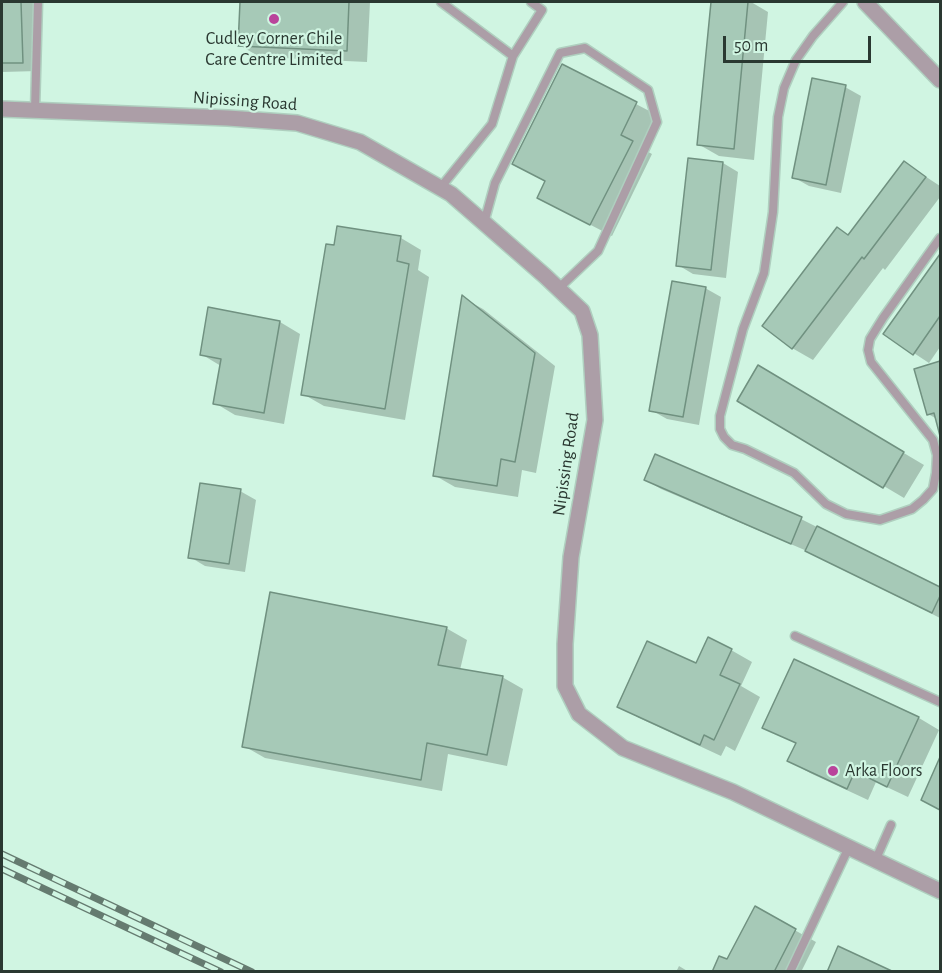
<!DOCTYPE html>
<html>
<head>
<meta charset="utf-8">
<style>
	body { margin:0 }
	#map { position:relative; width:942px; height:973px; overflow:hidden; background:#d0f5e2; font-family:"Alegreya Sans",sans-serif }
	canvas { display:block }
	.frame { position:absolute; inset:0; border:3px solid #2a3831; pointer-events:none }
	.scale { position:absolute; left:723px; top:36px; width:148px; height:27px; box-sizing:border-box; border:3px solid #2a3831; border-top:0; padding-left:8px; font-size:18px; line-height:21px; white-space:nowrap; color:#2a3831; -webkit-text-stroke:4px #d0f5e2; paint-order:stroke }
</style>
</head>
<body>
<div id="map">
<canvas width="942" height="973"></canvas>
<div class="frame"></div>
<div class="scale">50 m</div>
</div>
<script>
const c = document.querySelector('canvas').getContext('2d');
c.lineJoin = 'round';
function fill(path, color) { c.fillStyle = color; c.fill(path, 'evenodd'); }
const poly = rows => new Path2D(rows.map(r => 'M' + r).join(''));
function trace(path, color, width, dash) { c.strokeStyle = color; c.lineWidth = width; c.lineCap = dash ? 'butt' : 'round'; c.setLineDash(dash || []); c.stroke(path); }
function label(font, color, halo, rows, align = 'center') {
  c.font = font + ' "Alegreya Sans",sans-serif'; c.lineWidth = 4.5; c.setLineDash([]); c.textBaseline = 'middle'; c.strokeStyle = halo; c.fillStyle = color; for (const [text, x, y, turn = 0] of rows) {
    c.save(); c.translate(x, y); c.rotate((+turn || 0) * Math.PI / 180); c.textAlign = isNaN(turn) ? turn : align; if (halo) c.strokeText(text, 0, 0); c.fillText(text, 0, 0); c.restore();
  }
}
fill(poly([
	[2,2,36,2,38,71,2,72],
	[241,2,370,2,367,62,260,57,239,45],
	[712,2,751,2,768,12,754,160,719,156,698,144],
	[563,66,657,115,641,148,652,154,612,236,560,209,547,182],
	[845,87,861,96,841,193,809,186,793,177],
	[723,163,738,172,726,278,693,274,678,265],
	[905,163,940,186,940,197,885,270,883,268,813,360,792,348,849,236],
	[401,238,421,250,418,270,429,277,405,420,324,406,303,394,335,247],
	[940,256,940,347,929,363,885,334],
	[705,288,721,297,699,425,667,419,651,410],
	[463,298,483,309,555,366,536,473,522,470,518,497,455,487,434,475],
	[280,322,300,334,284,424,235,415,215,403,221,366,201,354],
	[940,363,940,430,937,419,928,414,916,370],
	[759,367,924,465,904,498,739,400],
	[656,456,801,519,940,589,940,618,807,551,661,489,646,480],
	[240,491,256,500,245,572,205,566,190,557],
	[446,628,467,640,460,670,502,677,523,689,507,766,448,754,442,791,265,758,244,746],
	[731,650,752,662,741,686,760,697,735,751,726,746,721,756,639,718,619,706],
	[795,661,919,718,939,730,908,797,876,782,868,800,810,773,789,761,797,744,764,727],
	[940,761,940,810,923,800],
	[755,908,816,942,801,972,713,972,728,961],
	[679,966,689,972,676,972]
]), '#0003');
const building = poly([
	[2,2,21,2,23,63,2,63,2,2],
	[240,2,349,2,347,51,238,46,240,2],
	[711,2,748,2,734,149,697,145,711,2],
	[562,64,637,102,621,135,633,141,590,225,537,198,545,181,512,164,562,64],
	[812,78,846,85,826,185,792,178,812,78],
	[688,158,723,162,711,270,676,266,688,158],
	[904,161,926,177,864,259,862,257,792,349,762,326,837,227,848,235,904,161],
	[337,226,401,236,397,261,409,264,385,409,301,395,326,244,334,245,337,226],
	[940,254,940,316,913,355,883,334,940,254],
	[672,281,706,287,683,417,649,411,672,281],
	[462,295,535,353,515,462,501,459,497,486,433,476,462,295],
	[208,307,280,321,264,413,213,404,221,359,200,355,208,307],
	[940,361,940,436,934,413,927,415,914,369,940,361],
	[758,365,904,452,883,488,737,401,758,365],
	[655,454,802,517,791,544,644,480,655,454],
	[200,483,241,489,229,564,188,558,200,483],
	[817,526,940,587,940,596,932,613,805,551,817,526],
	[270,592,447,627,438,665,503,676,487,755,427,743,421,780,242,747,270,592],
	[708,637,732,649,720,675,740,684,714,740,704,735,700,745,617,707,647,641,696,663,708,637],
	[794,659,919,717,887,787,855,771,847,789,787,761,796,743,762,728,794,659],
	[940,757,940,810,921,800,940,757],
	[755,906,796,929,774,972,712,972,719,956,727,959,755,906],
	[838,946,894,972,827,972,838,946]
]);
fill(building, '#a6c9b7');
trace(building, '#709180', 1.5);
const service = poly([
	[441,2,513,56],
	[843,2,813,36,796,60,784,88,778,117,773,212,764,273,743,329,720,416,720,429,724,437,732,445,745,449,794,473,826,504,846,514,880,520,912,509,923,500,933,489,936,473,937,455,933,440,871,362,868,350,870,339,883,318,940,238],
	[35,110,38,2],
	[441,187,492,124,513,56,542,10,531,2],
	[484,223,495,183,560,53,585,48,648,90,657,122,598,251,559,288],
	[795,636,940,702],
	[876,859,891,825],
	[790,972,849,847]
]);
const minor = poly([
	[2,109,228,118,297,123,360,142,451,194,545,276,582,311,590,335,595,420,571,557,565,644,565,686,579,714,623,748,733,792,940,891]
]);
const tertiary = poly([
	[865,2,940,80]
]);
trace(service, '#afcfbf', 11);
trace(minor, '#afcfbf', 18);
trace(tertiary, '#afcfbf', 18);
trace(service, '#ac9ea7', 8);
trace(minor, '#ac9ea7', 15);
trace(tertiary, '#ac9ea7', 15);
const rail = poly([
	[2,854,252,972],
	[2,869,221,972]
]);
trace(rail, '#657b70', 7);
trace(rail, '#d0f5e2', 4.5, [14]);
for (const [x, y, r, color] of [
	[274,19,6,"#b9449b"],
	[833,771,6,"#b9449b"]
]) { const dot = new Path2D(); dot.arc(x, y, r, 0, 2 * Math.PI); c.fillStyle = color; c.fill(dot); trace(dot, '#d0f5e2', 2); }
label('18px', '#2a3831', '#d0f5e2', [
	["Cudley Corner Chile",274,39],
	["Care Centre Limited",274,60],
	["Arka Floors",845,771,"left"]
]);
label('18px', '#2a3831', '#d0f5e2', [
	["Nipissing Road",245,101,4],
	["Nipissing Road",566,464,-82]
]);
</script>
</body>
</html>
